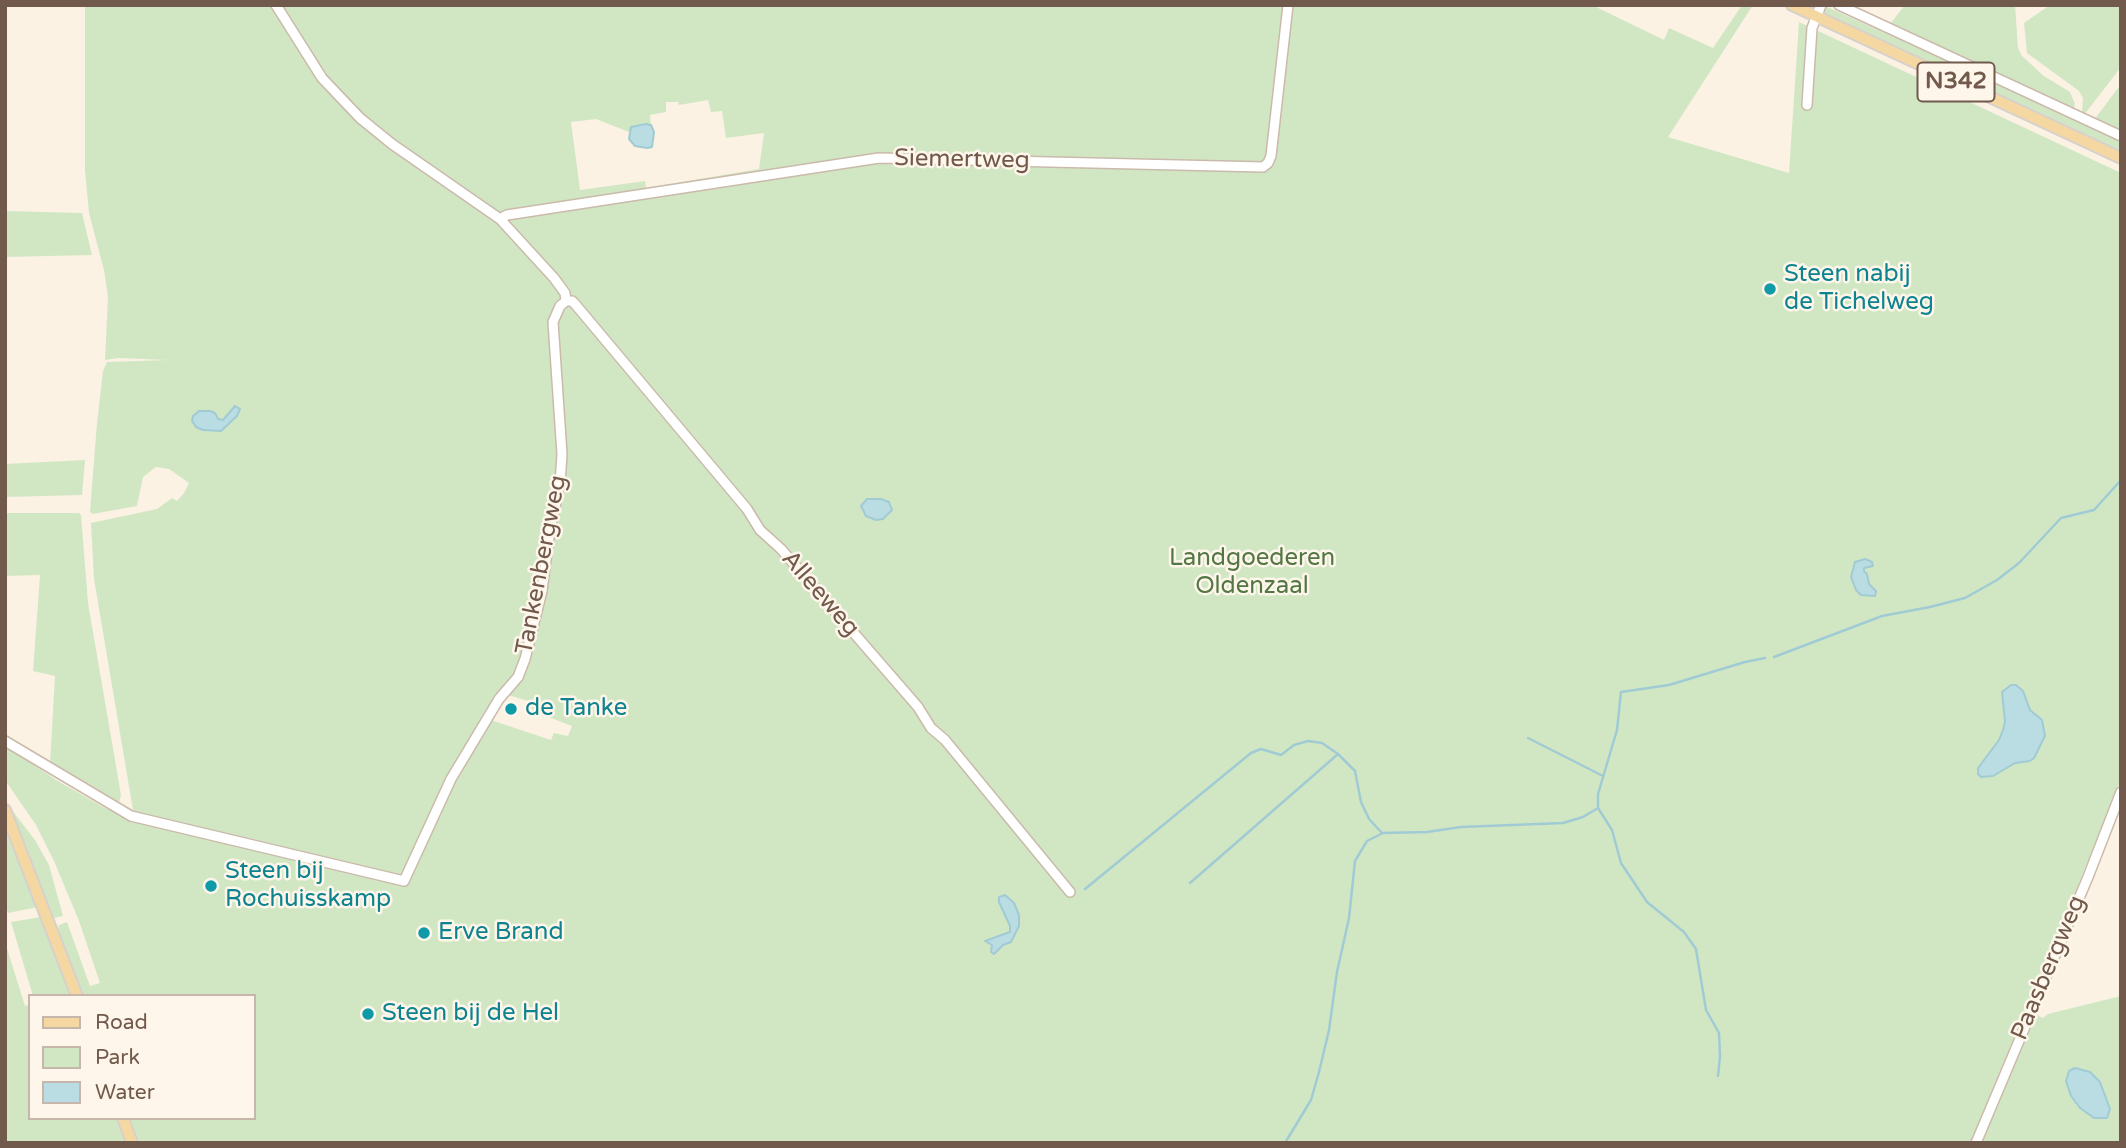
<!DOCTYPE html>
<html>
<head>
<meta charset="utf-8">
<style>
	body { margin:0 }
	#map { position:relative; width:2126px; height:1148px; overflow:hidden; background:#fbf2e4; font-family:"Varela Round",sans-serif }
	canvas { display:block }
	.frame { position:absolute; inset:0; border:7px solid #71594b; pointer-events:none }
	.legend { position:absolute; left:28px; top:994px; width:228px; height:126px; box-sizing:border-box; background:#fef6ea; border:2px solid #c6b7aa; margin:0; padding:9px 12px; list-style:none; font-size:21px; color:#71594b }
	.legend li { display:flex; align-items:center; gap:14px; height:35px }
	.legend b { width:35px; border:2px solid #c6b7aa }
</style>
</head>
<body>
<div id="map">
<canvas width="2126" height="1148"></canvas>
<div class="frame"></div>
<ul class="legend">
<li><b style="height:9px;background:#f5d7a1"></b>Road</li>
<li><b style="height:19px;background:#d1e7c4"></b>Park</li>
<li><b style="height:19px;background:#badce3"></b>Water</li>
</ul>
</div>
<script>
const c = document.querySelector('canvas').getContext('2d');
c.lineJoin = 'round';
function fill(path, color) { c.fillStyle = color; c.fill(path, 'evenodd'); }
const poly = rows => new Path2D(rows.map(r => 'M' + r).join(''));
function trace(path, color, width, dash) { c.strokeStyle = color; c.lineWidth = width; c.lineCap = dash ? 'butt' : 'round'; c.setLineDash(dash || []); c.stroke(path); }
function label(font, color, halo, rows, align = 'center') {
  c.font = font + ' "Varela Round",sans-serif'; c.lineWidth = 5; c.setLineDash([]); c.textBaseline = 'middle'; c.strokeStyle = halo; c.fillStyle = color; for (const [text, x, y, turn = 0] of rows) {
    c.save(); c.translate(x, y); c.rotate((+turn || 0) * Math.PI / 180); c.textAlign = isNaN(turn) ? turn : align; if (halo) c.strokeText(text, 0, 0); c.fillText(text, 0, 0); c.restore();
  }
}
fill(poly([
	[85,5,1592,5,1664,40,1669,28,1713,48,1742,5,1753,5,1668,137,1789,173,1799,22,2121,173,2121,779,2030,1004,2039,1016,2043,1018,2048,1014,2121,996,2121,1143,5,1143,5,942,25,1006,30,1005,30,1118,254,1118,254,996,33,996,11,922,41,917,79,989,58,930,59,925,67,922,90,986,100,983,79,921,54,861,36,825,5,780,5,745,56,780,103,807,135,822,94,579,91,523,157,509,172,498,177,501,184,493,189,483,169,469,156,467,143,477,137,506,93,514,90,512,97,423,103,371,107,362,167,360,119,358,105,360,108,297,104,270,89,213,85,170],
	[708,100,711,112,722,111,726,138,764,133,759,169,646,188,645,181,580,190,571,122,596,119,629,132,631,127,651,125,650,115,666,112,666,102,678,102,679,105],
	[508,695,528,701,533,711,572,726,568,736,554,733,551,740,491,720],
	[1905,5,2015,5,2018,48,2022,56,2044,76,2070,92,2075,104,2073,110,1890,24],
	[2050,5,2121,5,2121,67,2084,115,2082,114,2083,98,2079,91,2027,53,2024,23],
	[1825,6,2121,139,2121,153,1821,13],
	[2121,84,2121,132,2094,120],
	[5,211,82,213,92,255,5,257],
	[85,460,82,495,5,497,5,464],
	[5,513,79,513,81,515,88,603,121,795,119,803,115,804,50,764,55,676,33,671,40,575,5,576],
	[5,801,35,840,49,865,63,916,54,918,52,915,25,843],
	[5,831,18,856,38,907,8,913,5,904]
]), '#d1e7c4');
const water = poly([
	[646,124,651,125,654,132,652,147,647,148,635,146,629,139,631,127,646,124],
	[235,406,240,409,237,416,221,431,203,430,196,427,192,421,193,416,199,411,210,411,215,413,218,419,223,420,235,406],
	[867,499,881,499,889,502,892,510,883,519,876,520,866,516,861,506,867,499],
	[1865,559,1872,562,1873,566,1864,568,1864,571,1867,574,1869,584,1876,591,1875,596,1861,595,1856,590,1851,577,1855,562,1865,559],
	[2011,685,2016,685,2023,691,2030,710,2042,720,2045,736,2034,758,2030,761,2015,763,1993,776,1981,777,1978,774,1978,768,1999,740,2003,730,2005,722,2002,692,2011,685],
	[1005,895,1014,903,1019,915,1019,926,1011,942,1003,945,994,954,991,952,992,945,985,941,1010,932,1010,926,999,902,999,897,1005,895],
	[2075,1068,2090,1072,2100,1082,2110,1109,2107,1118,2094,1118,2080,1108,2071,1096,2066,1081,2069,1071,2075,1068]
]);
fill(water, '#badce3');
trace(water, '#a1cbd4', 2);
trace(poly([
	[1774,657,1882,616,1930,607,1965,598,1997,580,2019,563,2061,518,2094,510,2121,480],
	[1528,738,1603,776],
	[1190,883,1338,754],
	[1085,889,1251,753,1261,749,1281,755,1294,745,1308,741,1322,743,1338,754,1355,771,1361,802,1369,819,1382,833,1427,832,1461,827,1563,823,1583,817,1598,808],
	[1718,1076,1720,1056,1719,1033,1706,1010,1696,949,1684,932,1647,902,1621,863,1612,830,1598,808,1598,794,1617,730,1621,692,1669,685,1745,662,1765,658],
	[1285,1143,1311,1100,1319,1072,1329,1030,1337,972,1349,918,1355,861,1367,841,1381,834]
]), '#a1cbd4', 2.5);
const minor = poly([
	[276,5,322,78,360,118,392,144,500,219,554,278,565,293,566,301],
	[1839,5,2121,136],
	[1807,105,1812,28,1821,5],
	[500,219,507,215,879,158,1263,167,1268,163,1271,156,1288,5],
	[566,301,572,301,575,304,747,509,760,530,781,549,918,707,931,728,945,740,1070,892],
	[5,741,131,816,404,881,451,779,499,699,518,677,525,659,542,591,550,529,560,484,562,454,553,322,560,306,566,301],
	[1976,1143,2088,877,2121,792]
]);
const major = poly([
	[1792,5,2121,158],
	[5,810,77,996],
	[123,1118,132,1143]
]);
trace(minor, '#cbbaab', 12);
trace(major, '#d7d1cd', 14);
trace(minor, '#fff', 9);
trace(major, '#f5d7a1', 10);
for (const [x, y, r, color] of [
	[1770,289,7,"#0f9aa8"],
	[511,709,7,"#0f9aa8"],
	[211,886,7,"#0f9aa8"],
	[424,933,7,"#0f9aa8"],
	[368,1014,7,"#0f9aa8"]
]) { const dot = new Path2D(); dot.arc(x, y, r, 0, 2 * Math.PI); c.fillStyle = color; c.fill(dot); trace(dot, '#fef6ea', 2.5); }
for (const [x, y, w] of [
	[1956,82,77]
]) { const box = new Path2D(); box.roundRect(x - w / 2, y - 19.5, w, 39, 5); c.fillStyle = '#fef6ea'; c.fill(box); trace(box, '#71594b', 2); }
label('bold 23px', '#71594b', null, [
	["N342",1956,82]
]);
label('24px', '#71594b', '#fef6ea', [
	["Siemertweg",962,160,1],
	["Tankenbergweg",542,565,-79],
	["Alleeweg",820,594,49],
	["Paasbergweg",2049,968,-67]
]);
label('24px', '#0d838f', '#fef6ea', [
	["Steen nabij",1784,275],
	["de Tichelweg",1784,303],
	["de Tanke",525,709],
	["Steen bij",225,872],
	["Rochuisskamp",225,900],
	["Erve Brand",438,933],
	["Steen bij de Hel",382,1014]
], 'left');
label('24px', '#537744', '#fef6ea', [
	["Landgoederen",1252,559],
	["Oldenzaal",1252,587]
]);
</script>
</body>
</html>
